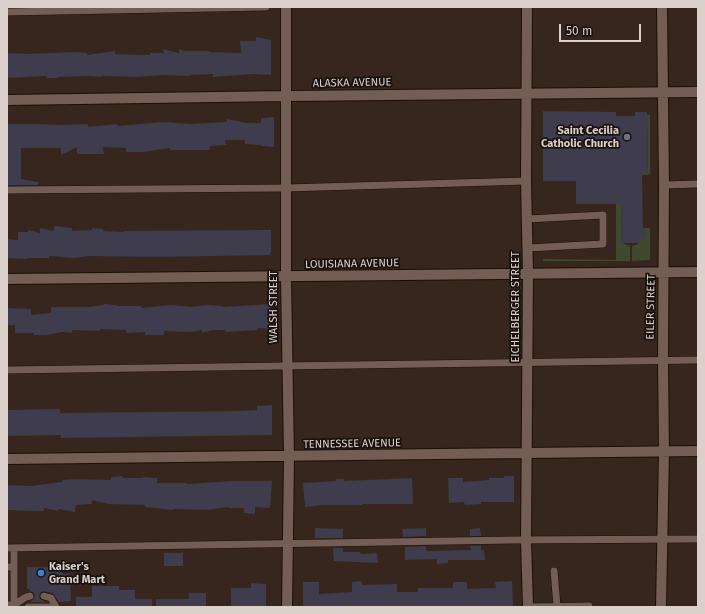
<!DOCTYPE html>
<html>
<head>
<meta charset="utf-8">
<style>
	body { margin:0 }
	#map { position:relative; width:705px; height:614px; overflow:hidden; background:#36261d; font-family:"Fira Sans",sans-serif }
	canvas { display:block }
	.frame { position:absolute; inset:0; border:8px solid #dcd0cb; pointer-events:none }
	.scale { position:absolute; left:559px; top:24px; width:82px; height:18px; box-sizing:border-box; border:2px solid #dcd0cb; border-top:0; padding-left:5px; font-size:12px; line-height:14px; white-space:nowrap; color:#dcd0cb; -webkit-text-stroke:3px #18110d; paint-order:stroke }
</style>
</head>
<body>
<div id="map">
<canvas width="705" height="614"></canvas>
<div class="frame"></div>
<div class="scale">50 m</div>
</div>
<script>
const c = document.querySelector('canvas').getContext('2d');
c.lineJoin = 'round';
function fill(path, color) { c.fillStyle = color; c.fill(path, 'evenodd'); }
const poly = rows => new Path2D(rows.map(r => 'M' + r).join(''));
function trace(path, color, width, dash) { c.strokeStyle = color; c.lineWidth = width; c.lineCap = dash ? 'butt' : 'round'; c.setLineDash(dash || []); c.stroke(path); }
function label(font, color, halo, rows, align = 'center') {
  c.font = font + ' "Fira Sans",sans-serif'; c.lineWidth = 3.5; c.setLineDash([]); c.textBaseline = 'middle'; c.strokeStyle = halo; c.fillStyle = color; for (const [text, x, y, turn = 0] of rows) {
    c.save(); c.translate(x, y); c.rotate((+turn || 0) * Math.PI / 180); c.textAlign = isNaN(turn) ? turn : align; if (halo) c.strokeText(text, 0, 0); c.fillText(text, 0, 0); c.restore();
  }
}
fill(poly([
	[647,115,650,115,650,173,648,175,642,175,642,173,648,173],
	[616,204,621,204,622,243,630,246,630,261,543,261,543,259,616,260],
	[645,228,650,228,650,260,632,261,632,246,638,244,640,239,645,239]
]), '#3e492f');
fill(poly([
	[256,37,271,40,271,75,254,74,213,77,213,74,190,75,190,76,162,75,138,77,102,76,102,77,90,76,58,77,57,78,47,78,47,76,7,78,7,53,29,54,76,52,87,53,87,55,115,51,115,54,141,55,150,55,150,53,164,53,163,49,179,53,179,49,185,51,209,51,209,52,241,53,240,41,256,41],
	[543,111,616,112,616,116,635,116,635,112,647,112,648,173,642,173,643,228,645,228,645,239,640,239,640,243,622,243,621,204,576,204,576,181,543,181],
	[274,117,274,147,261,146,261,145,245,144,245,140,225,140,226,145,210,146,210,150,170,150,170,148,142,152,126,152,126,148,103,147,104,154,77,154,77,147,61,155,61,148,21,148,21,179,38,182,38,185,7,185,7,124,34,124,61,125,88,124,88,127,117,124,117,126,164,122,190,124,227,122,227,119,246,123,261,123,261,118],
	[54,226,72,228,72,231,92,230,92,228,103,229,103,231,124,232,124,231,271,230,271,252,270,255,155,257,89,256,75,258,49,256,49,258,27,258,27,259,7,258,7,239,18,240,18,232,28,232,28,230,40,233,40,228,54,231],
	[104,304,117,305,117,306,141,306,141,308,171,305,191,307,209,305,223,306,223,307,272,304,270,329,258,328,258,330,225,332,225,330,212,330,202,333,202,330,191,332,164,331,164,335,145,335,145,332,126,333,126,330,100,329,100,331,72,330,72,333,62,332,47,335,34,335,34,333,15,333,15,325,7,325,7,308,31,309,31,315,51,313,51,307,89,307,104,305],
	[272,405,272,435,61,438,61,435,7,436,7,410,60,409,60,413,240,411,257,410,257,406],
	[123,476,123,478,143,478,143,477,157,478,157,483,187,483,187,484,231,481,272,481,270,508,255,507,255,514,244,513,244,508,229,508,229,507,212,509,212,510,173,509,173,510,145,507,145,505,108,504,92,500,92,504,76,505,75,512,58,509,58,511,44,508,44,511,33,511,7,510,7,485,31,486,62,482,62,480,76,479,111,480,111,477],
	[504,476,514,476,514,502,481,502,481,504,465,505,464,502,449,503,448,478,463,478,463,482,489,480,489,478,504,478],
	[412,478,413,504,362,504,362,505,322,505,305,507,303,483,336,481,336,479,344,479,344,481],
	[315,528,343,529,343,538,315,538],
	[426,528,426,536,403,537,402,529],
	[480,528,481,536,470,536,470,529],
	[426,546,426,551,471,550,470,546,481,546,481,550,484,550,485,560,448,560,448,563,437,564,437,559,405,560,405,547],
	[333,548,343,548,343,552,360,552,361,554,377,553,378,563,334,561],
	[164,553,183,553,183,566,164,566],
	[27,567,62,567,62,574,70,574,71,601,59,602,53,593,43,591,40,593,39,597,41,600,46,602,30,602,34,599,35,595,33,592,30,591,30,589,27,589],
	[361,581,362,585,397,584,397,592,418,592,418,588,453,588,453,582,467,582,467,589,496,588,495,582,512,581,513,607,303,607,303,582,319,582,319,594,352,592,352,582],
	[251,583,266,584,266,607,231,607,231,588,251,588],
	[92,586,119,586,119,590,135,590,135,599,152,599,152,607,76,607,76,597,92,597],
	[189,593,206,593,206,607,156,607,156,599,189,599]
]), '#3e3c4d');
const service = poly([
	[7,12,266,7],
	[664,185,698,184],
	[7,190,286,188,526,181],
	[527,219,603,215,603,244,528,248],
	[7,370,698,360],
	[7,548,514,540,698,539],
	[7,567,14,567,14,605,15,607],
	[14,567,14,548],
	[554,571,557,606],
	[44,596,51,598,56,607],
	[7,605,14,605,26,597,30,596],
	[28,607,56,607],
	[528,607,589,606,589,607]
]);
const minor = poly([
	[286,7,286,277,289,457,287,607],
	[527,7,526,181,528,274,526,540,528,607],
	[7,100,286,96,698,92],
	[7,279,698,272],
	[7,459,698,451],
	[661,607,664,452,663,361,664,185,662,7]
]);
trace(service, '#1d0e07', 8);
trace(minor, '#1d0e07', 12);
trace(service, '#725e55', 7);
trace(minor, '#725e55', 10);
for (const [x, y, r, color] of [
	[627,137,4,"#6b7280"],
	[41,573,4,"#3f7fe0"]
]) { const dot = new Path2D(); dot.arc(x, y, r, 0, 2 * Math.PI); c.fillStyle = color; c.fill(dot); trace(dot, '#18110d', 1.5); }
label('11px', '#dcd0cb', '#18110d', [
	["ALASKA AVENUE",352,83,-1],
	["LOUISIANA AVENUE",352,264,-1],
	["WALSH STREET",274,307,-90],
	["EICHELBERGER STREET",516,307,-90],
	["EILER STREET",651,307,-89],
	["TENNESSEE AVENUE",352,444,-1]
]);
label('bold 11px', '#dcd0cb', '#18110d', [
	["Saint Cecilia",619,131],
	["Catholic Church",619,144],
	["Kaiser's",49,567,"left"],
	["Grand Mart",49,580,"left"]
], 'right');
</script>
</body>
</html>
